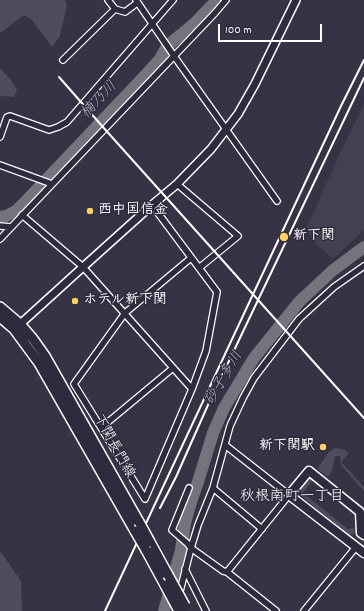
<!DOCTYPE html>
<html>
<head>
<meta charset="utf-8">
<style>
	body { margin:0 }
	#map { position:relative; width:364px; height:611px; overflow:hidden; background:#373345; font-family:Dekko,sans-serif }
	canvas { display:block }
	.scale { position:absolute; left:218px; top:24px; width:104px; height:18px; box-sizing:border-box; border:2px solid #fff; border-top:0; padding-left:5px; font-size:12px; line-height:14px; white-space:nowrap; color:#fff; -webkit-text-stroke:3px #2f2a3d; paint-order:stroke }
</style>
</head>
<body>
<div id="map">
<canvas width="364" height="611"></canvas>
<div class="scale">100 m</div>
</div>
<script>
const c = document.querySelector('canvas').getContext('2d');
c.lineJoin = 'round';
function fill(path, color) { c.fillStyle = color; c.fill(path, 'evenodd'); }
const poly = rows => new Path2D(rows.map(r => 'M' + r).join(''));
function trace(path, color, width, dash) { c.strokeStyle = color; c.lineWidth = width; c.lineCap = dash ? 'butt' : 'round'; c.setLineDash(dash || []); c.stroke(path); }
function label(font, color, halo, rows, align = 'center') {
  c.font = font + ' Dekko,"Klee One",sans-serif'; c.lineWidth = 3; c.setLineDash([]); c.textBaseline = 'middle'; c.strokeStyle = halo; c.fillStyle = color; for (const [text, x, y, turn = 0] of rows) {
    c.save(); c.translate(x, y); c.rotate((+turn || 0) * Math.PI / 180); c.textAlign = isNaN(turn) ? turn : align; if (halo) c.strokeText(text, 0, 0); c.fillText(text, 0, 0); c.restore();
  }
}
fill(poly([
	[364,104,364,230,333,259,313,241,306,229,341,151]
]), '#444051');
fill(poly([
	[0,0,65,0,67,5,60,36,52,47,32,20,24,15,0,33],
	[0,68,11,80,17,90,14,97,0,96],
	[335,448,343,449,348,453,348,454,342,461,342,463,364,487,364,491,341,465,340,456,335,456,332,471,328,477,319,470,318,468,319,466,329,452],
	[312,478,314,479,303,493,348,529,354,528,355,532,354,534,350,535,301,496,301,490,302,488,308,480],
	[0,551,21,581,22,611,0,611]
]), '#514c5c');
trace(poly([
	[0,217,6,216,16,211,28,199,141,80,160,59,165,50,172,42,194,24,217,0],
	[164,611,181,550,185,523,191,502,198,482,213,433,224,408,254,358,299,302,332,271,364,247]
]), '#76737f', 12);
const minor = poly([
	[108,0,115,9,125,12,137,3],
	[136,0,174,56,277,201],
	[63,60,115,9],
	[0,137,7,117,10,116,49,130,58,127,67,122,173,0],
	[0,165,52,184],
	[177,184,238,236,199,268],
	[152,205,217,292,206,351,192,389,145,499,74,384,125,313,191,258],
	[22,215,83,267,192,389],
	[0,226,11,227],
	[0,239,215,13,226,0],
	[102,427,173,368],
	[225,445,289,495,227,572],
	[189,488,172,530,188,544,191,548,223,571,227,572,276,611],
	[213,488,262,529],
	[185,569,206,611],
	[179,595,191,548,198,525,213,488,230,426,243,398,254,378,299,319,334,287,364,266],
	[304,611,356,547]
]);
const tertiary = poly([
	[17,327,83,267,152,205,177,184,211,149,238,114,255,84,296,0]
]);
const secondary = poly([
	[364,535,361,533,360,512,309,471,289,495,364,553]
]);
const primary = poly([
	[0,307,20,324,33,339,45,356,139,522],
	[0,317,14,329,39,363,135,531],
	[150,542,168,575],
	[146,550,165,585]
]);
trace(minor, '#fff', 8);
trace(tertiary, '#fff', 10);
trace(secondary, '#fff', 11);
trace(primary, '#fff', 12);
trace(minor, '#2f2a3d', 5.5);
trace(tertiary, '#2f2a3d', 7);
trace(secondary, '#2f2a3d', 8);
trace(primary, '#2f2a3d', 9);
trace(poly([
	[59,77,102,126,364,418],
	[160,508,176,477,208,405,364,78],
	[105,611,341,106,364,60]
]), '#fff', 2);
const primaryBridge = poly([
	[139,522,150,542],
	[135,531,146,550],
	[168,575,185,606],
	[165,585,179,611]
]);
trace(primaryBridge, '#fff', 12, []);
trace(primaryBridge, '#2f2a3d', 9);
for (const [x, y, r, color] of [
	[90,211,4,"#ffd166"],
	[284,237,5,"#ffd166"],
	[75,301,4,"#ffd166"],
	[323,447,4,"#ffd166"]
]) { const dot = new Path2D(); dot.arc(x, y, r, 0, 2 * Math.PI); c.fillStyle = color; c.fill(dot); trace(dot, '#2f2a3d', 1.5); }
label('bold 14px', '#fff', '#2f2a3d', [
	["西中国信金",98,211],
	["新下関",293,237],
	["ホテル新下関",83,301],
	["新下関駅",315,447,"right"]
], 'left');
label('14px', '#fff', '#2f2a3d', [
	["下関長門線",113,447,61]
]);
label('italic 15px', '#b4b2b9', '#2f2a3d', [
	["楠乃川",100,101,-46],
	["砂子多川",225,379,-60]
]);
label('15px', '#fff', '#2f2a3d', [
	["秋根南町一丁目",292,498]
]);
</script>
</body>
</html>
